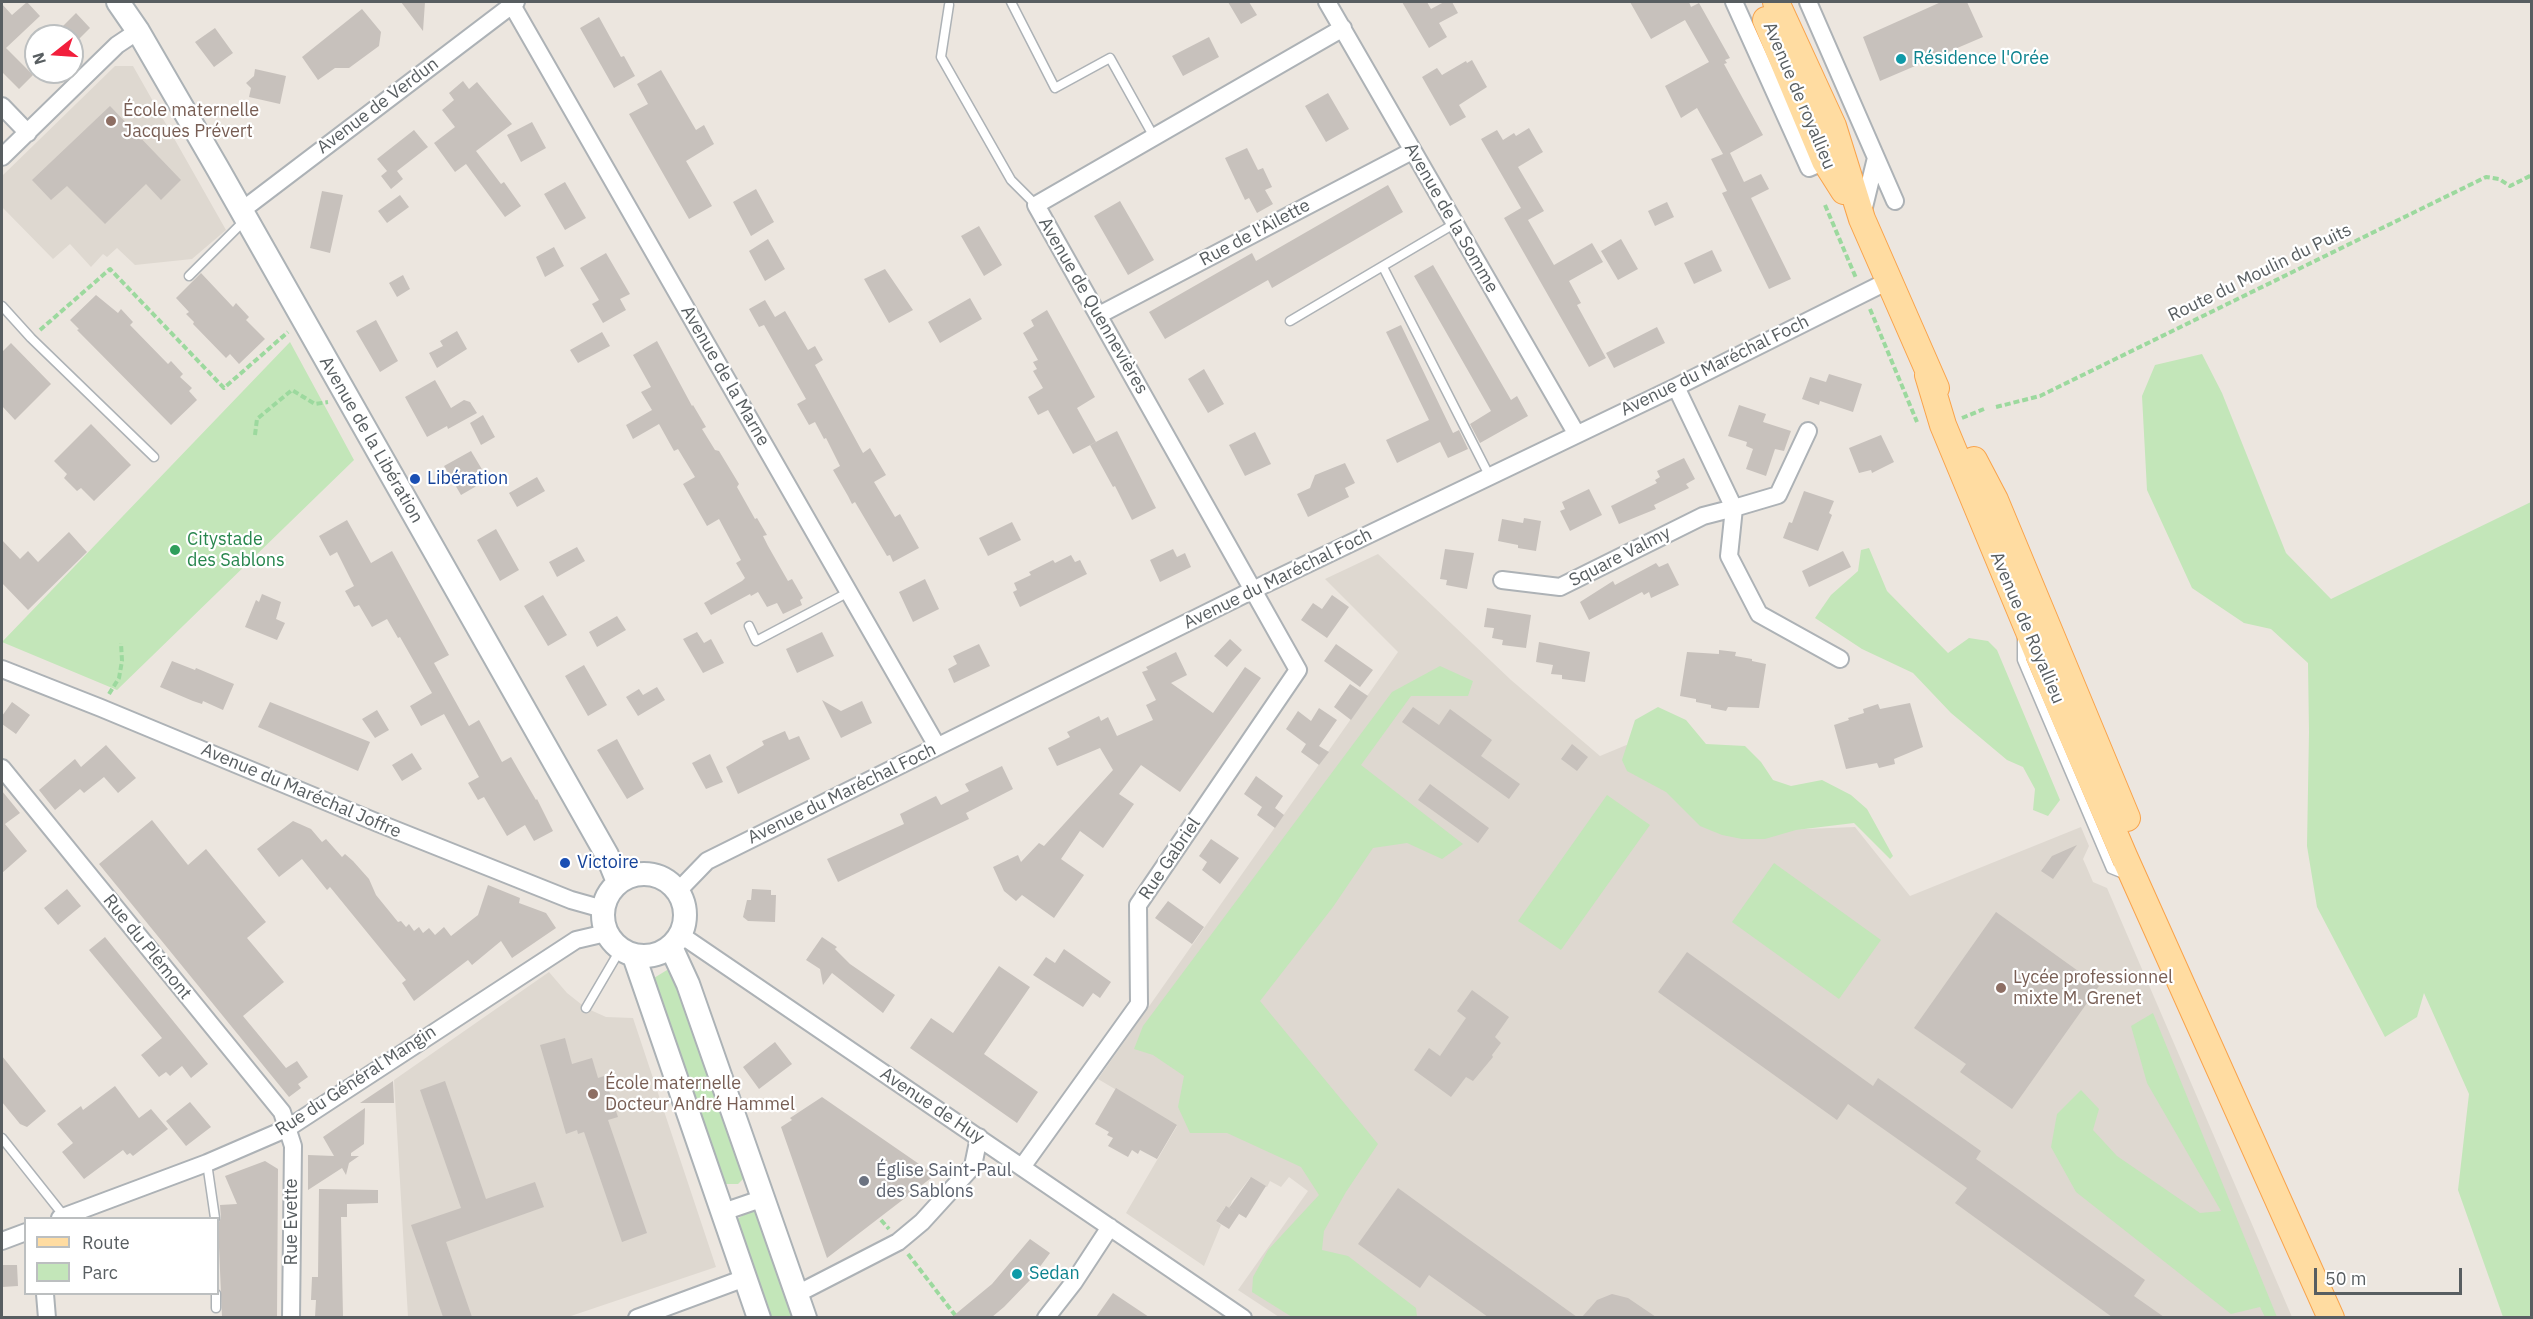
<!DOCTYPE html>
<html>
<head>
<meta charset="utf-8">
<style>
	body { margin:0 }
	#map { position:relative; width:2533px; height:1319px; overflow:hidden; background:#ece6df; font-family:"IBM Plex Sans",sans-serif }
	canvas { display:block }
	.frame { position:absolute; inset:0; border:3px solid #585e61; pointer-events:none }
	.legend { position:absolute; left:24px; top:1217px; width:195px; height:78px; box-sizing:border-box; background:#fff; border:2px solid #bcbfc0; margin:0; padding:8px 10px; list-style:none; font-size:18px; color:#585e61 }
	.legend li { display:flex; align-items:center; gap:12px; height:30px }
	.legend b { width:30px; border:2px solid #bcbfc0 }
	.north { position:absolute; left:24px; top:24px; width:60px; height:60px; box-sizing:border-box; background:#fff; border:2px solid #bcbfc0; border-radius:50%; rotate:253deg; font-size:16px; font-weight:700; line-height:24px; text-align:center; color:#585e61 }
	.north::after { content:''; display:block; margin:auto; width:21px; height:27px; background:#f21f3c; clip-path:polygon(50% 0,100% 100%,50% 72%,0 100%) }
	.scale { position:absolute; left:2314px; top:1268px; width:148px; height:27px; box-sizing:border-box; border:3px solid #585e61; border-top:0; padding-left:8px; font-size:18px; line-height:21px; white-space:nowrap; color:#585e61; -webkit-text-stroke:4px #fff; paint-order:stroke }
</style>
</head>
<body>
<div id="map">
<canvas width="2533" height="1319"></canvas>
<div class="frame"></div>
<ul class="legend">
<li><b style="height:8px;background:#ffdca1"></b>Route</li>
<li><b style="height:16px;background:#c3e6b9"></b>Parc</li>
</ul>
<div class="north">N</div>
<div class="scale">50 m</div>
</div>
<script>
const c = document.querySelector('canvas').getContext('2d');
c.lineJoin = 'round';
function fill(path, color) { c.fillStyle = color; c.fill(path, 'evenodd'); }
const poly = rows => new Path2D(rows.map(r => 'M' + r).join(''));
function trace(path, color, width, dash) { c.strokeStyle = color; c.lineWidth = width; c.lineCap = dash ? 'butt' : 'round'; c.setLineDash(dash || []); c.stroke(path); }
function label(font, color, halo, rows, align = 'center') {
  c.font = font + ' "IBM Plex Sans",sans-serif'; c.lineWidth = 4.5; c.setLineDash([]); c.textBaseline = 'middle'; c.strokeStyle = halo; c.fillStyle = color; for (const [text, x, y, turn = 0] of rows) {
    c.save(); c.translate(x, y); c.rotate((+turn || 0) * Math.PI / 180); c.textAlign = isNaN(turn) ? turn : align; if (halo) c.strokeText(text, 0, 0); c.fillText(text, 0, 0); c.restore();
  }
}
fill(poly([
	[115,66,133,66,226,230,192,259,135,265,117,248,107,257,103,254,91,267,70,244,53,259,2,207,2,176],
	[1378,554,1511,680,1600,756,1672,726,1758,831,1855,827,1910,896,2081,827,2089,846,2083,859,2087,868,2093,882,2107,888,2292,1317,1279,1317,1238,1290,1308,1191,1289,1177,1281,1187,1270,1181,1267,1187,1250,1178,1232,1201,1229,1209,1225,1207,1216,1221,1221,1225,1204,1266,1126,1213,1177,1126,1098,1079,1398,652,1325,579],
	[549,972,567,993,586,1008,606,1017,633,1018,716,1267,568,1317,408,1317,394,1080]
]), '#ded8d0');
fill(poly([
	[290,342,354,460,117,690,2,642],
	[2202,354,2222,393,2286,553,2331,599,2531,502,2531,1317,2503,1317,2458,1190,2469,1094,2424,993,2417,1017,2385,1037,2317,907,2307,846,2309,732,2308,663,2271,629,2244,623,2192,588,2147,490,2142,396,2155,365],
	[1869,548,1887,591,1948,653,1969,638,1988,641,1997,650,2060,800,2048,816,2033,810,2035,789,2023,767,2007,760,1951,713,1913,673,1862,649,1815,618,1831,595,1858,571,1861,550],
	[1440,666,1473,681,1468,696,1411,696,1361,765,1463,844,1442,859,1407,843,1373,848,1333,907,1260,1001,1378,1144,1346,1192,1324,1231,1322,1250,1348,1256,1416,1308,1417,1317,1292,1317,1252,1292,1253,1277,1268,1250,1319,1195,1301,1167,1227,1133,1190,1133,1178,1107,1184,1076,1153,1055,1134,1049,1143,1026,1392,692],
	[1658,707,1686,720,1706,744,1745,746,1761,762,1773,780,1791,786,1822,780,1851,795,1867,809,1893,856,1890,859,1854,823,1796,830,1765,839,1742,839,1722,835,1700,826,1666,792,1627,771,1622,760,1635,720],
	[1607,795,1650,825,1561,950,1518,921],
	[1774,863,1881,940,1839,999,1732,922],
	[667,970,673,971,744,1178,738,1184,724,1184,653,987,654,978],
	[2153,1013,2277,1317,2265,1317,2260,1307,2231,1314,2076,1192,2051,1147,2057,1114,2081,1090,2099,1109,2093,1130,2117,1156,2200,1213,2221,1211,2147,1083,2131,1026],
	[750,1211,756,1212,761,1216,797,1317,766,1317,736,1231,737,1219]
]), '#c3e6b9');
fill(poly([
	[27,2,40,16,6,48,33,75,19,89,2,72,2,4,12,15],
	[401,2,425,2,423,31],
	[1228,2,1249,2,1257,15,1241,24],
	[1402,2,1427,2,1431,9,1444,2,1452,2,1458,13,1439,23,1447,37,1429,48],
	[1630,2,1689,2,1691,7,1699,3,1730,58,1725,60,1727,63,1724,64,1763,135,1730,153,1744,182,1761,174,1769,189,1751,198,1791,279,1769,289,1722,193,1727,191,1711,159,1723,154,1697,108,1681,118,1665,86,1709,62,1685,20,1651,39],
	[1941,2,1967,2,1983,37,1880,81,1863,37],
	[362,9,381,32,379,46,349,68,335,68,318,80,302,57],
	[76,13,90,28,72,46,72,36,53,36],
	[599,17,621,57,624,56,635,76,614,88,580,28],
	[215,28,233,53,214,67,195,42],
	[1209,37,1219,57,1183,76,1172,56],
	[1472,60,1487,87,1459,105,1466,117,1450,126,1422,77,1437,68,1442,75,1466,61,1467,63],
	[255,69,286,76,280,104,249,97,251,88,246,83,254,76],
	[661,70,696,130,704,125,714,144,686,161,712,206,689,219,629,114,648,104,637,84],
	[463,81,469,89,477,82,512,124,476,151,501,184,504,182,521,206,505,217,466,164,455,172,434,143,455,127,442,110,454,100,449,93],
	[1328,93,1349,129,1326,142,1305,106],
	[110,106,181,180,161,200,146,184,105,224,67,186,51,200,32,180],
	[532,122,546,148,521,162,507,135],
	[1529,128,1543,152,1518,167,1544,211,1528,220,1554,265,1592,243,1603,262,1569,281,1581,303,1577,305,1606,358,1589,367,1504,218,1521,208,1481,139,1497,130,1503,140,1514,133,1516,136],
	[414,130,428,147,397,171,403,179,391,189,381,176,387,171,377,159],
	[1247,148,1258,170,1263,168,1272,187,1265,190,1273,204,1257,213,1249,198,1245,200,1225,158],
	[565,182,586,218,565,230,544,194],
	[1388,185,1403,212,1272,288,1268,280,1165,339,1149,312,1252,253,1256,261],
	[756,189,774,222,751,236,733,202],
	[322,191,343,195,330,253,310,248],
	[400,195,409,207,387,223,378,211],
	[1120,201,1154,260,1128,275,1094,216],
	[1667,202,1674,217,1655,226,1648,211],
	[979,226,1002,265,984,276,961,236],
	[768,239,785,269,765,281,749,251],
	[1621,239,1638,269,1618,280,1601,251],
	[554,247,564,266,545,277,536,257],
	[1712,250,1722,271,1694,284,1684,263],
	[606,253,630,294,620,299,626,310,603,323,592,304,599,300,580,268],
	[1433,265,1511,400,1517,396,1528,416,1480,443,1470,424,1491,411,1414,276],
	[885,269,913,310,889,323,864,279],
	[201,273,233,307,236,303,249,317,246,320,265,339,239,364,230,354,226,358,193,324,194,322,186,314,189,312,176,298],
	[403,275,410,289,397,297,389,283],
	[96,295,118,313,121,309,133,322,130,325,168,364,171,361,183,374,180,377,192,388,189,391,197,400,171,425,77,330,79,329,70,320],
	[970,298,982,319,940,343,928,322],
	[765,300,775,317,785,311,808,350,815,346,823,360,815,365,863,453,870,448,886,475,874,482,895,517,900,514,919,548,893,562,890,555,887,556,855,502,852,504,848,496,833,470,840,466,826,438,824,439,815,422,809,425,797,404,806,399,764,325,759,327,749,309],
	[1047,310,1095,397,1077,408,1096,442,1073,454,1048,410,1038,415,1028,397,1043,388,1033,371,1037,369,1033,362,1038,360,1023,333,1034,326,1031,320],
	[376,320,398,361,380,372,356,331],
	[1401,325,1453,433,1459,430,1468,449,1448,458,1440,442,1397,463,1386,440,1429,420,1386,332],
	[1657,327,1665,343,1614,368,1606,353],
	[457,331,467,349,437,368,429,353,443,346,440,341],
	[602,332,610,346,578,363,570,350],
	[657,341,692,406,693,405,706,427,702,429,715,450,719,451,739,484,737,487,755,519,757,518,767,535,763,536,768,546,788,581,792,579,803,598,800,600,802,605,783,614,777,603,767,607,758,592,751,596,750,594,711,615,704,603,742,581,745,578,736,563,741,560,719,519,707,526,683,484,695,477,678,449,674,451,659,424,633,439,626,425,652,410,641,392,651,387,633,355],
	[11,343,51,384,15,420,2,406,2,352],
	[1204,369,1224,404,1208,413,1188,379],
	[1829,374,1862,384,1853,412,1820,401,1819,405,1802,399,1810,377,1826,382],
	[435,380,451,408,464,400,470,402,477,413,448,429,447,426,427,437,405,397],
	[1739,405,1766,414,1763,422,1791,431,1784,451,1775,449,1766,476,1746,469,1753,449,1746,446,1747,442,1728,436],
	[483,415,495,437,481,445,470,423],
	[91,424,131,465,94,501,81,488,77,491,64,478,67,474,54,461],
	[1117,431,1156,508,1132,520,1115,486,1113,487,1090,445],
	[1255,432,1271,464,1245,476,1229,445],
	[1881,435,1894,462,1872,473,1871,470,1859,473,1849,448],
	[471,451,483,471,475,475,480,484,461,495,444,466],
	[1684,458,1695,479,1686,484,1689,488,1654,505,1656,509,1619,524,1611,506,1657,483,1655,480,1660,477,1657,471],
	[1345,463,1355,483,1345,488,1349,497,1308,517,1297,494,1310,488,1315,475],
	[537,477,545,491,517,507,509,493],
	[1589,489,1602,515,1570,531,1560,511,1565,509,1562,502],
	[1804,491,1834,501,1829,513,1832,515,1818,551,1783,538,1789,522,1792,523],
	[1524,518,1541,521,1536,551,1518,548,1518,545,1498,541,1502,519,1523,523],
	[347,520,371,563,392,551,449,655,434,663,469,726,479,720,502,762,511,757,536,800,537,799,553,831,534,841,525,825,507,836,484,797,478,800,468,783,479,777,444,714,421,726,410,706,432,693,400,637,398,638,387,619,372,627,359,605,354,607,345,591,354,586,337,552,330,556,319,536],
	[1012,522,1021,540,988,556,979,538],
	[496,529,519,570,500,581,477,540],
	[69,532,87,552,28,610,2,583,2,540,20,559,28,551,38,562],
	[577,547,585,561,557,577,549,562],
	[1173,549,1177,557,1185,553,1191,567,1160,582,1150,560],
	[1445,549,1474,553,1467,589,1446,585,1447,580,1440,579],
	[1843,551,1851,567,1809,587,1802,571],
	[1071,555,1075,562,1080,560,1087,574,1020,607,1013,592,1017,590,1014,583,1031,575,1029,572,1053,560,1055,563],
	[1656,563,1659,567,1668,563,1679,585,1651,598,1649,592,1644,595,1642,592,1589,620,1580,602,1613,581,1615,585],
	[925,579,939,609,913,622,899,592],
	[262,594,281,602,276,619,285,623,277,640,245,627,256,600,259,602],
	[543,595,567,635,548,646,524,606],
	[1332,595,1349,607,1327,638,1301,620,1313,603,1322,609],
	[1487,608,1531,615,1526,648,1502,645,1503,640,1492,638,1494,628,1484,627],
	[617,616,626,630,597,647,589,632],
	[697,632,704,643,711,639,724,663,703,673,683,639],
	[822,632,834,656,797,673,786,649],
	[1230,639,1242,650,1227,667,1214,656],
	[1539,642,1590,652,1585,682,1562,679,1562,675,1551,674,1553,665,1536,662],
	[979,644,990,666,954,683,948,669,957,664,953,656],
	[1336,644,1373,670,1360,687,1324,661],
	[1719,650,1736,652,1735,656,1752,659,1752,661,1766,664,1759,708,1728,707,1726,711,1711,708,1711,705,1696,702,1696,699,1680,696,1687,652,1719,654],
	[1176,652,1187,675,1171,683,1213,713,1245,667,1261,678,1180,792,1141,765,1119,794,1134,804,1103,848,1080,831,1061,859,1084,875,1054,918,1022,895,1016,901,1004,891,993,867,1018,855,1021,862,1039,843,1044,846,1113,770,1100,748,1057,766,1048,748,1070,737,1067,732,1099,716,1101,721,1108,717,1117,736,1153,720,1146,705,1156,700,1142,672,1148,670,1146,667],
	[172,661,195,670,196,668,234,684,223,710,203,701,202,704,193,701,160,687],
	[584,665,607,705,588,716,565,676],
	[1350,684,1368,696,1351,720,1334,707],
	[657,687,665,700,638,716,626,697,639,689,643,695],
	[822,700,841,711,862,701,872,723,841,738],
	[12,702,30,715,16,734,2,724,2,716],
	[270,702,370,742,358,771,258,727],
	[1910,703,1923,747,1894,759,1895,764,1879,768,1877,763,1846,769,1834,725,1849,720,1848,718,1864,713,1863,709,1878,704,1880,709],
	[1413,707,1439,725,1450,709,1492,740,1481,756,1520,784,1509,799,1402,722],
	[1319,708,1337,720,1319,746,1329,752,1319,765,1301,752,1306,744,1286,729,1298,711,1311,721],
	[377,710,389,730,375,738,362,719],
	[785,731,789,740,799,736,810,759,738,794,726,767,764,745,762,741],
	[617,739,644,789,627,799,597,750],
	[1572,744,1588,757,1577,771,1561,759],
	[106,745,136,778,118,793,104,777,84,793,80,789,55,810,39,790,75,759,81,767],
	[412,753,422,769,402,781,392,765],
	[710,754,723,782,706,789,692,763],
	[1002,766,1013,789,966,813,969,819,838,882,827,859,904,824,900,814,936,796,941,805,969,791,965,784],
	[1256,776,1283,796,1275,808,1284,815,1275,828,1257,815,1262,807,1244,794],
	[1430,784,1489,828,1478,843,1418,800],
	[2,791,20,813,5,824,27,851,2,873],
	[152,820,188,865,206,849,266,922,247,938,284,982,243,1016,286,1068,297,1061,308,1077,298,1084,301,1088,289,1097,99,864],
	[293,821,311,829,322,842,326,839,342,857,345,854,353,861,369,879,376,895,398,922,401,921,406,927,409,924,414,931,419,927,423,933,429,928,435,935,444,927,451,936,478,915,488,885,520,898,519,903,546,913,556,928,512,958,501,941,472,965,468,960,414,1001,402,983,406,980,330,887,327,890,302,859,279,877,257,849],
	[1211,839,1239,858,1220,884,1202,870,1207,862,1199,856],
	[2077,845,2053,879,2041,871,2052,856],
	[67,889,81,906,58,925,44,908],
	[752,889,771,890,771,895,776,895,775,922,748,921,743,917,747,900,751,900],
	[1168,901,1204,927,1192,944,1155,918],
	[1996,912,2099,986,2012,1109,1960,1072,1966,1064,1914,1028],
	[105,937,208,1064,191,1078,182,1066,170,1076,166,1072,159,1077,141,1055,162,1038,89,950],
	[822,937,837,947,835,949,850,964,895,995,883,1013,832,973,823,985,820,969,806,960],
	[1064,949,1111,982,1100,998,1093,993,1083,1007,1033,975,1046,957,1055,963],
	[1687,952,1873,1086,1878,1078,1981,1151,1976,1159,2145,1280,2134,1296,2164,1317,2112,1317,1955,1203,1967,1188,1848,1104,1837,1120,1658,992],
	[999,966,1030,987,984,1054,1038,1092,1017,1123,910,1048,931,1018,953,1033],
	[1472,990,1509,1017,1495,1037,1501,1043,1492,1055,1493,1057,1473,1081,1466,1077,1451,1097,1414,1070,1429,1048,1440,1056,1466,1018,1457,1011],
	[565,1038,572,1064,592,1058,598,1078,604,1076,618,1117,608,1120,647,1233,622,1242,584,1132,578,1134,577,1130,566,1134,540,1045],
	[775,1042,792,1064,759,1089,743,1067],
	[2,1056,46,1111,27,1127,20,1124,2,1102],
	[393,1081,394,1103,360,1103],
	[445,1081,486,1199,535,1182,544,1207,446,1242,472,1317,443,1317,411,1225,461,1208,420,1090],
	[115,1086,139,1118,151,1109,168,1129,133,1156,130,1153,127,1155,123,1150,84,1179,62,1152,73,1143,57,1124,81,1106,83,1110],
	[1116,1088,1177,1125,1157,1159,1140,1150,1138,1154,1132,1150,1128,1157,1108,1146,1113,1138,1107,1135,1109,1132,1095,1124],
	[822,1097,935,1175,827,1258,781,1127,792,1120,790,1118],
	[190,1102,211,1127,186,1146,166,1121],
	[365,1108,364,1144,351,1153,351,1156,359,1156,349,1163,346,1175,342,1168,308,1190,308,1155,334,1156,323,1137],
	[265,1161,278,1169,277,1317,222,1317,218,1224,221,1218,220,1205,237,1204,225,1176],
	[1251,1177,1266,1186,1246,1218,1229,1208],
	[1398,1188,1460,1233,1577,1317,1488,1317,1429,1275,1420,1288,1358,1244],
	[319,1189,378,1190,378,1203,347,1204,347,1217,341,1217,343,1317,315,1317,316,1300,311,1300,312,1277,318,1277],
	[1226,1206,1239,1214,1229,1229,1216,1221],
	[1030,1239,1050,1253,1031,1279,1004,1307,992,1317,952,1317,992,1284],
	[2,1265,17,1265,18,1286,2,1287],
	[1113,1293,1149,1317,1096,1317],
	[1612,1294,1628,1298,1656,1317,1582,1317,1597,1300]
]), '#c7c1bc');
const lane = poly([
	[1011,2,1055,88,1110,58,1154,137],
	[949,5,941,57,1011,180,1036,205],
	[1383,267,1490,477],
	[189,276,245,220],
	[2,306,31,338,154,457],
	[1290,321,1454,224],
	[749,626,756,641,849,592],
	[2022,637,2022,660,2111,869,2126,875],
	[586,1008,620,950],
	[2,1138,64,1216],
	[207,1163,215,1218],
	[216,1294,216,1308]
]);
const street = poly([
	[1327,2,1576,433],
	[1734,2,1809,168,1825,161],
	[1808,2,1895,201],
	[512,5,937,746],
	[2,106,28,133],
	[2,157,117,45,138,31],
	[241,211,516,2],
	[1862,215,1876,158],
	[1099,315,1412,151],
	[1808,431,1778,495,1734,508,1729,556,1759,614,1840,659],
	[1502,580,1560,587,1703,516,1734,508,1676,387],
	[2,669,101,708,378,823,571,900,603,909],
	[2,768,282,1112,293,1146,291,1318],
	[678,891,707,861,1253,590,1676,387,1888,281],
	[681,935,1243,1318],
	[1022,1167,1139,1004,1138,905,1298,670,1036,205,1343,28],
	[723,1212,764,1198],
	[60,1218,207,1163,288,1128,576,940,606,933],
	[2,1241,26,1232],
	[45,1294,47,1318],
	[797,1294,898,1242,922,1222,973,1166,979,1137],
	[637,1318,745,1278],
	[1046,1318,1074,1282,1110,1227]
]);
const secondary = poly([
	[118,2,138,31,218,169,607,855,618,882],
	'603 915a41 41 0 1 1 82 0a41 41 0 1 1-82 0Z',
	[671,947,688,984,805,1318],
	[634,956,759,1318]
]);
const primary = poly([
	[1776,2,1833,126,1862,219,1936,388],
	[1766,20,1825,161,1844,191],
	[1928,375,1943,425,2056,697,2124,856,2331,1318],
	[1974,460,1995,500,2127,818]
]);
trace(lane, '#adb2b6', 11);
trace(street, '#adb2b6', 20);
trace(secondary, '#acb2b6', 26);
trace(primary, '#f9a34b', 28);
trace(poly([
	[1825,205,1856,278],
	[1870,309,1917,422],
	[40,330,110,269,224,388,288,332],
	[1996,407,2040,396,2486,177,2499,179,2510,186,2532,175],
	[1962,418,1984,409],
	[255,435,257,419,292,390,315,404,328,402],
	[109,694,119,678,122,661,121,643],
	[881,1220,889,1229],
	[908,1254,955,1315]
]), '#9cd99e', 4, [6, 3]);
trace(lane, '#fff', 8);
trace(street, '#fff', 16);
trace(secondary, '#fff', 22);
trace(primary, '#ffdca1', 26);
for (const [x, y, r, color] of [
	[1901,59,6,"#0f9aa8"],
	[111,121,6,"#8d6e63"],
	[415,479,6,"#1a4fb4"],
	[175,550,6,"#2e9e5b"],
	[565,863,6,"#1a4fb4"],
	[2001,988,6,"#8d6e63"],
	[593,1094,6,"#8d6e63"],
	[864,1181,6,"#6b7280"],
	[1017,1274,6,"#0f9aa8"]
]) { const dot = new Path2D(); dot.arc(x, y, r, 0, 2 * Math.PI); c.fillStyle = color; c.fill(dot); trace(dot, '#fff', 2); }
label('18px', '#0d838f', '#fff', [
	["Résidence l'Orée",1913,59],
	["Sedan",1029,1274]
], 'left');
label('18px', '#585e61', '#fff', [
	["Avenue de royallieu",1799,96,67],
	["Avenue de Verdun",378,106,-37],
	["Avenue de la Somme",1451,218,60],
	["Rue de l'Ailette",1255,233,-28],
	["Route du Moulin du Puits",2260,273,-26],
	["Avenue de Quennevières",1093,306,60],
	["Avenue du Maréchal Foch",1715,366,-26],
	["Avenue de la Marne",725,376,60],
	["Avenue de la Libération",371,440,60],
	["Square Valmy",1620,557,-27],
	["Avenue du Maréchal Foch",1278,579,-26],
	["Avenue de Royallieu",2027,628,67],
	["Avenue du Maréchal Joffre",301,791,23],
	["Avenue du Maréchal Foch",842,794,-26],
	["Rue Gabriel",1170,859,-56],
	["Rue du Plémont",147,947,51],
	["Rue du Général Mangin",356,1081,-33],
	["Avenue de Huy",932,1106,34],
	["Rue Evette",292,1222,-90]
]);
label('18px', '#785e54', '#fff', [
	["École maternelle",123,111],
	["Jacques Prévert",123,132],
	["Lycée professionnel",2013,978],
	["mixte M. Grenet",2013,999],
	["École maternelle",605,1084],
	["Docteur André Hammel",605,1105]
], 'left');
label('18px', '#164399', '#fff', [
	["Libération",427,479],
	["Victoire",577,863]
], 'left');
label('18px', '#27864d', '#fff', [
	["Citystade",187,540],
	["des Sablons",187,561]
], 'left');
label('18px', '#5b616d', '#fff', [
	["Église Saint-Paul",876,1171],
	["des Sablons",876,1192]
], 'left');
</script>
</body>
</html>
